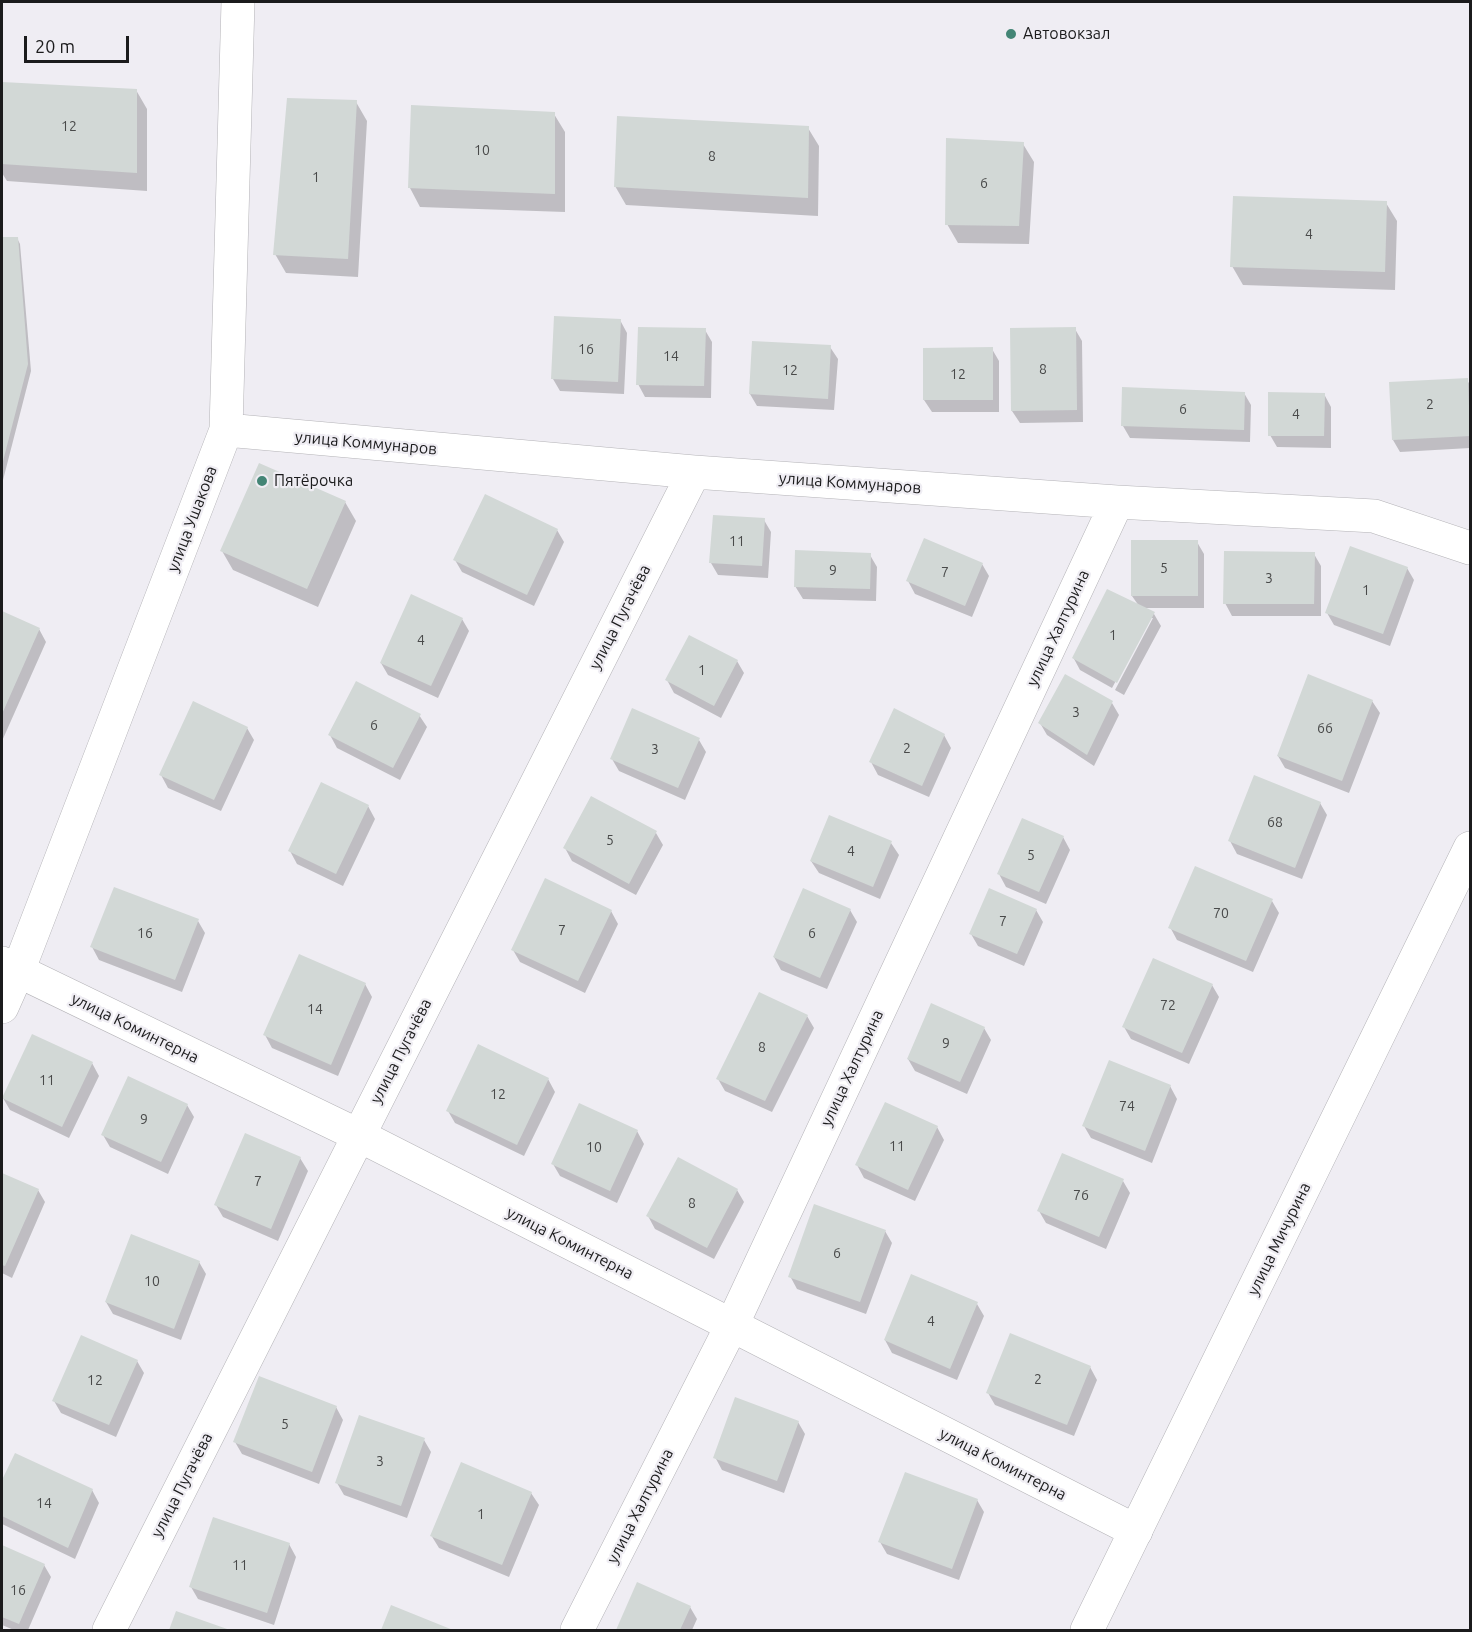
<!DOCTYPE html>
<html>
<head>
<meta charset="utf-8">
<style>
	body { margin:0 }
	#map { position:relative; width:1472px; height:1632px; overflow:hidden; background:#efedf3; font-family:Ubuntu,sans-serif }
	canvas { display:block }
	.frame { position:absolute; inset:0; border:3px solid #1b1b1c; pointer-events:none }
	.scale { position:absolute; left:24px; top:36px; width:105px; height:27px; box-sizing:border-box; border:3px solid #1b1b1c; border-top:0; padding-left:8px; font-size:18px; line-height:21px; white-space:nowrap; color:#1b1b1c; -webkit-text-stroke:4px #efedf3; paint-order:stroke }
</style>
</head>
<body>
<div id="map">
<canvas width="1472" height="1632"></canvas>
<div class="frame"></div>
<div class="scale">20 m</div>
</div>
<script>
const c = document.querySelector('canvas').getContext('2d');
c.lineJoin = 'round';
function fill(path, color) { c.fillStyle = color; c.fill(path, 'evenodd'); }
const poly = rows => new Path2D(rows.map(r => 'M' + r).join(''));
function trace(path, color, width, dash) { c.strokeStyle = color; c.lineWidth = width; c.lineCap = dash ? 'butt' : 'round'; c.setLineDash(dash || []); c.stroke(path); }
function label(font, color, halo, rows, align = 'center') {
  c.font = font + ' Ubuntu,sans-serif'; c.lineWidth = 4.5; c.setLineDash([]); c.textBaseline = 'middle'; c.strokeStyle = halo; c.fillStyle = color; for (const [text, x, y, turn = 0] of rows) {
    c.save(); c.translate(x, y); c.rotate((+turn || 0) * Math.PI / 180); c.textAlign = isNaN(turn) ? turn : align; if (halo) c.strokeText(text, 0, 0); c.fillText(text, 0, 0); c.restore();
  }
}
fill(poly([
	[2,84,136,90,147,109,147,191,7,181,2,173],
	[356,102,367,121,358,277,286,273,275,254],
	[554,114,565,132,565,212,420,207,410,188],
	[808,128,819,146,818,216,626,205,615,186],
	[1023,144,1034,162,1029,244,958,243,947,224],
	[1386,203,1397,221,1395,290,1243,285,1232,266],
	[2,238,17,238,20,244,31,371,2,484],
	[620,320,627,333,624,394,560,391,553,379],
	[1075,329,1082,341,1083,422,1020,423,1012,411,1011,330],
	[705,330,712,342,711,398,645,397,638,384],
	[830,347,838,359,834,410,757,406,750,394],
	[992,349,999,361,999,412,932,412,924,400],
	[1467,380,1470,385,1470,448,1400,452,1393,440],
	[1244,393,1251,405,1250,442,1130,438,1123,426],
	[1324,394,1331,407,1331,448,1277,447,1270,435],
	[345,502,356,521,318,607,233,570,222,551],
	[764,520,771,532,768,578,718,575,711,563],
	[557,530,564,542,534,606,462,572,455,560],
	[1197,542,1204,554,1204,608,1142,608,1154,614,1161,626,1124,695,1115,690,1153,618,1150,618,1112,688,1080,670,1073,657,1139,606,1132,596],
	[1314,554,1321,566,1321,616,1232,616,1225,603],
	[870,555,877,567,876,601,803,599,795,586],
	[982,564,989,576,972,617,915,594,908,581],
	[1407,568,1414,580,1390,646,1334,625,1327,613],
	[2,613,39,629,46,642,2,741],
	[462,619,469,631,438,698,388,675,381,663],
	[737,661,744,673,721,718,674,693,667,680],
	[1372,701,1380,713,1349,793,1285,768,1278,756],
	[1112,703,1119,715,1094,766,1047,735,1040,723],
	[419,715,427,727,400,780,337,748,330,735],
	[247,728,254,740,221,811,168,788,161,775],
	[944,735,951,748,929,797,878,775,871,762],
	[699,740,706,752,685,800,619,771,612,759],
	[1320,803,1327,815,1302,879,1237,854,1230,841],
	[368,806,375,819,343,886,297,864,290,851],
	[830,817,891,843,899,855,880,899,819,873,811,861],
	[656,833,663,845,636,895,572,861,565,848],
	[1063,837,1070,850,1046,904,1006,887,999,874],
	[1272,901,1279,913,1253,972,1177,940,1170,927],
	[850,910,857,922,827,989,781,970,774,957],
	[1036,910,1043,922,1024,966,978,946,971,934],
	[611,911,618,924,585,993,520,962,513,950],
	[198,921,205,933,182,992,99,960,92,947],
	[365,984,372,997,338,1076,272,1048,265,1035],
	[1212,985,1219,997,1189,1064,1131,1039,1124,1027],
	[807,1016,814,1028,772,1112,725,1091,718,1079],
	[984,1028,991,1040,967,1094,915,1071,908,1059],
	[92,1063,99,1076,69,1138,10,1110,3,1098],
	[548,1079,555,1092,524,1156,455,1123,448,1111],
	[1170,1086,1177,1099,1152,1163,1091,1138,1084,1126],
	[187,1105,194,1117,168,1174,110,1147,103,1135],
	[937,1127,944,1140,915,1201,864,1178,857,1165],
	[637,1131,644,1144,617,1203,560,1176,553,1164],
	[300,1158,308,1171,278,1241,223,1217,216,1205],
	[2,1174,38,1190,45,1202,12,1278,2,1273],
	[1123,1181,1130,1193,1106,1249,1046,1223,1039,1211],
	[737,1190,744,1202,714,1259,655,1229,648,1216],
	[885,1231,892,1243,866,1314,797,1289,790,1276],
	[199,1262,206,1274,181,1340,113,1314,106,1302],
	[977,1304,984,1316,957,1380,892,1353,885,1340],
	[137,1361,144,1373,116,1437,61,1413,54,1401],
	[1090,1367,1097,1380,1074,1436,995,1405,988,1393],
	[336,1407,343,1420,319,1484,242,1454,235,1442],
	[798,1422,805,1434,784,1493,722,1470,715,1457],
	[424,1440,431,1452,407,1518,344,1495,337,1483],
	[15,1455,92,1490,99,1503,75,1559,2,1524,2,1483],
	[531,1493,539,1505,509,1577,439,1548,431,1535],
	[977,1500,984,1512,959,1580,887,1554,880,1542],
	[289,1544,296,1557,274,1625,198,1599,191,1587],
	[2,1547,44,1565,51,1577,28,1630,14,1630,2,1625],
	[638,1584,690,1607,697,1619,692,1630,618,1630],
	[392,1607,450,1630,382,1630],
	[177,1612,226,1630,170,1630]
]), '#0003');
fill(poly([
	[2,82,137,89,137,173,2,164],
	[287,98,357,100,348,259,273,255],
	[411,105,555,112,555,194,408,188],
	[617,116,809,126,808,198,614,187],
	[946,138,1024,142,1019,226,945,225],
	[1233,196,1387,201,1385,272,1230,267],
	[2,237,18,237,28,364,2,465],
	[554,316,621,319,618,382,551,379],
	[638,327,706,328,704,386,636,385],
	[1076,327,1077,410,1011,411,1010,328],
	[752,341,831,345,828,399,749,394],
	[993,347,993,400,923,400,923,348],
	[1468,378,1470,436,1392,440,1389,382],
	[1122,387,1245,392,1244,430,1121,426],
	[1268,392,1325,393,1324,436,1268,436],
	[259,463,346,501,307,589,220,551],
	[485,494,558,529,527,595,453,560],
	[713,515,765,518,762,566,709,563],
	[924,538,983,563,965,606,906,581],
	[1131,540,1198,540,1198,596,1131,596],
	[1350,546,1408,567,1383,634,1325,613],
	[795,550,871,553,870,589,794,587],
	[1224,551,1315,552,1314,604,1223,604],
	[1107,589,1155,612,1117,683,1072,658],
	[411,594,463,618,431,686,380,663],
	[2,611,40,628,2,714],
	[689,635,738,660,714,706,665,680],
	[1065,674,1113,701,1087,755,1038,723],
	[1308,674,1373,700,1342,781,1277,756],
	[356,681,421,714,393,768,328,735],
	[193,701,248,727,214,800,159,775],
	[632,708,700,738,678,788,610,759],
	[894,708,945,734,922,786,869,762],
	[1254,775,1321,802,1295,868,1228,841],
	[321,782,369,805,336,874,288,851],
	[591,796,657,831,629,884,563,848],
	[829,815,892,841,873,887,810,861],
	[1022,818,1064,836,1039,892,997,874],
	[1195,866,1273,899,1246,961,1168,928],
	[545,878,612,910,578,981,511,950],
	[114,887,199,919,175,980,90,947],
	[803,888,851,909,820,978,773,957],
	[989,888,1037,909,1017,954,969,934],
	[299,954,366,983,331,1065,263,1035],
	[1153,958,1213,984,1182,1053,1122,1027],
	[759,992,808,1015,765,1101,716,1079],
	[931,1003,985,1027,960,1082,907,1059],
	[32,1034,93,1062,62,1127,2,1098],
	[478,1044,549,1078,517,1145,446,1111],
	[1109,1060,1171,1085,1145,1151,1082,1126],
	[128,1076,188,1104,161,1162,101,1135],
	[885,1102,938,1126,908,1190,855,1165],
	[579,1103,638,1130,610,1191,551,1164],
	[245,1133,301,1157,271,1229,214,1205],
	[1062,1153,1124,1179,1099,1237,1037,1211],
	[678,1157,738,1189,707,1248,646,1216],
	[2,1173,39,1189,5,1266,2,1265],
	[814,1204,886,1230,860,1302,788,1277],
	[131,1234,200,1261,174,1329,105,1302],
	[911,1274,978,1302,950,1369,884,1340],
	[1010,1333,1091,1366,1067,1425,986,1393],
	[81,1335,138,1360,109,1425,52,1401],
	[259,1376,337,1406,312,1472,233,1442],
	[735,1397,799,1421,777,1481,713,1458],
	[359,1415,425,1438,401,1506,335,1483],
	[15,1453,93,1489,68,1548,2,1516,2,1480],
	[461,1462,532,1492,502,1565,430,1536],
	[905,1472,978,1499,952,1569,878,1542],
	[213,1517,290,1543,267,1613,189,1587],
	[2,1545,45,1564,19,1624,2,1617],
	[637,1582,691,1606,680,1630,616,1630],
	[391,1605,453,1630,381,1630],
	[176,1611,230,1630,169,1630]
]), '#d2d8d6');
const minor = poly([
	[226,430,694,472,1117,502,1374,516,1470,548],
	[2,963,358,1135,1136,1531],
	[2,1007,18,971,226,430,238,2],
	[109,1630,694,472],
	[577,1630,732,1325,1117,502]
]);
const secondary = poly([
	[1087,1630,1470,848]
]);
trace(minor, '#b4b3b7', 34);
trace(secondary, '#b4b3b7', 34);
trace(minor, '#fff', 33);
trace(secondary, '#fff', 33);
for (const [x, y, r, color] of [
	[1011,34,6,"#438575"],
	[262,481,6,"#438575"]
]) { const dot = new Path2D(); dot.arc(x, y, r, 0, 2 * Math.PI); c.fillStyle = color; c.fill(dot); trace(dot, '#efedf3', 2); }
label('14px', '#494a4a', null, [
	["12",69,126],
	["10",482,150],
	["8",712,156],
	["1",316,177],
	["6",984,183],
	["4",1309,234],
	["16",586,349],
	["14",671,356],
	["8",1043,369],
	["12",790,370],
	["12",958,374],
	["2",1430,404],
	["6",1183,409],
	["4",1296,414],
	["11",737,541],
	["5",1164,568],
	["9",833,570],
	["7",945,572],
	["3",1269,578],
	["1",1366,590],
	["1",1113,635],
	["4",421,640],
	["1",702,670],
	["3",1076,712],
	["6",374,725],
	["66",1325,728],
	["2",907,748],
	["3",655,749],
	["68",1275,822],
	["5",610,840],
	["4",851,851],
	["5",1031,855],
	["70",1221,913],
	["7",1003,921],
	["7",562,930],
	["16",145,933],
	["6",812,933],
	["72",1168,1005],
	["14",315,1009],
	["9",946,1043],
	["8",762,1047],
	["11",47,1080],
	["12",498,1094],
	["74",1127,1106],
	["9",144,1119],
	["11",897,1146],
	["10",594,1147],
	["7",258,1181],
	["76",1081,1195],
	["8",692,1203],
	["6",837,1253],
	["10",152,1281],
	["4",931,1321],
	["2",1038,1379],
	["12",95,1380],
	["5",285,1424],
	["3",380,1461],
	["14",44,1503],
	["1",481,1514],
	["11",240,1565],
	["16",18,1590]
]);
label('16px', '#1b1b1c', '#efedf3', [
	["Автовокзал",1023,34],
	["Пятёрочка",274,481]
], 'left');
label('16px', '#1b1b1c', '#efedf3', [
	["улица Коммунаров",366,443,5],
	["улица Коммунаров",850,483,4],
	["улица Ушакова",192,519,-69],
	["улица Пугачёва",620,617,-63],
	["улица Халтурина",1058,628,-65],
	["улица Коминтерна",135,1028,26],
	["улица Пугачёва",401,1051,-63],
	["улица Халтурина",852,1068,-65],
	["улица Мичурина",1279,1239,-64],
	["улица Коминтерна",570,1243,27],
	["улица Коминтерна",1003,1464,27],
	["улица Пугачёва",182,1485,-63],
	["улица Халтурина",640,1506,-63]
]);
</script>
</body>
</html>
